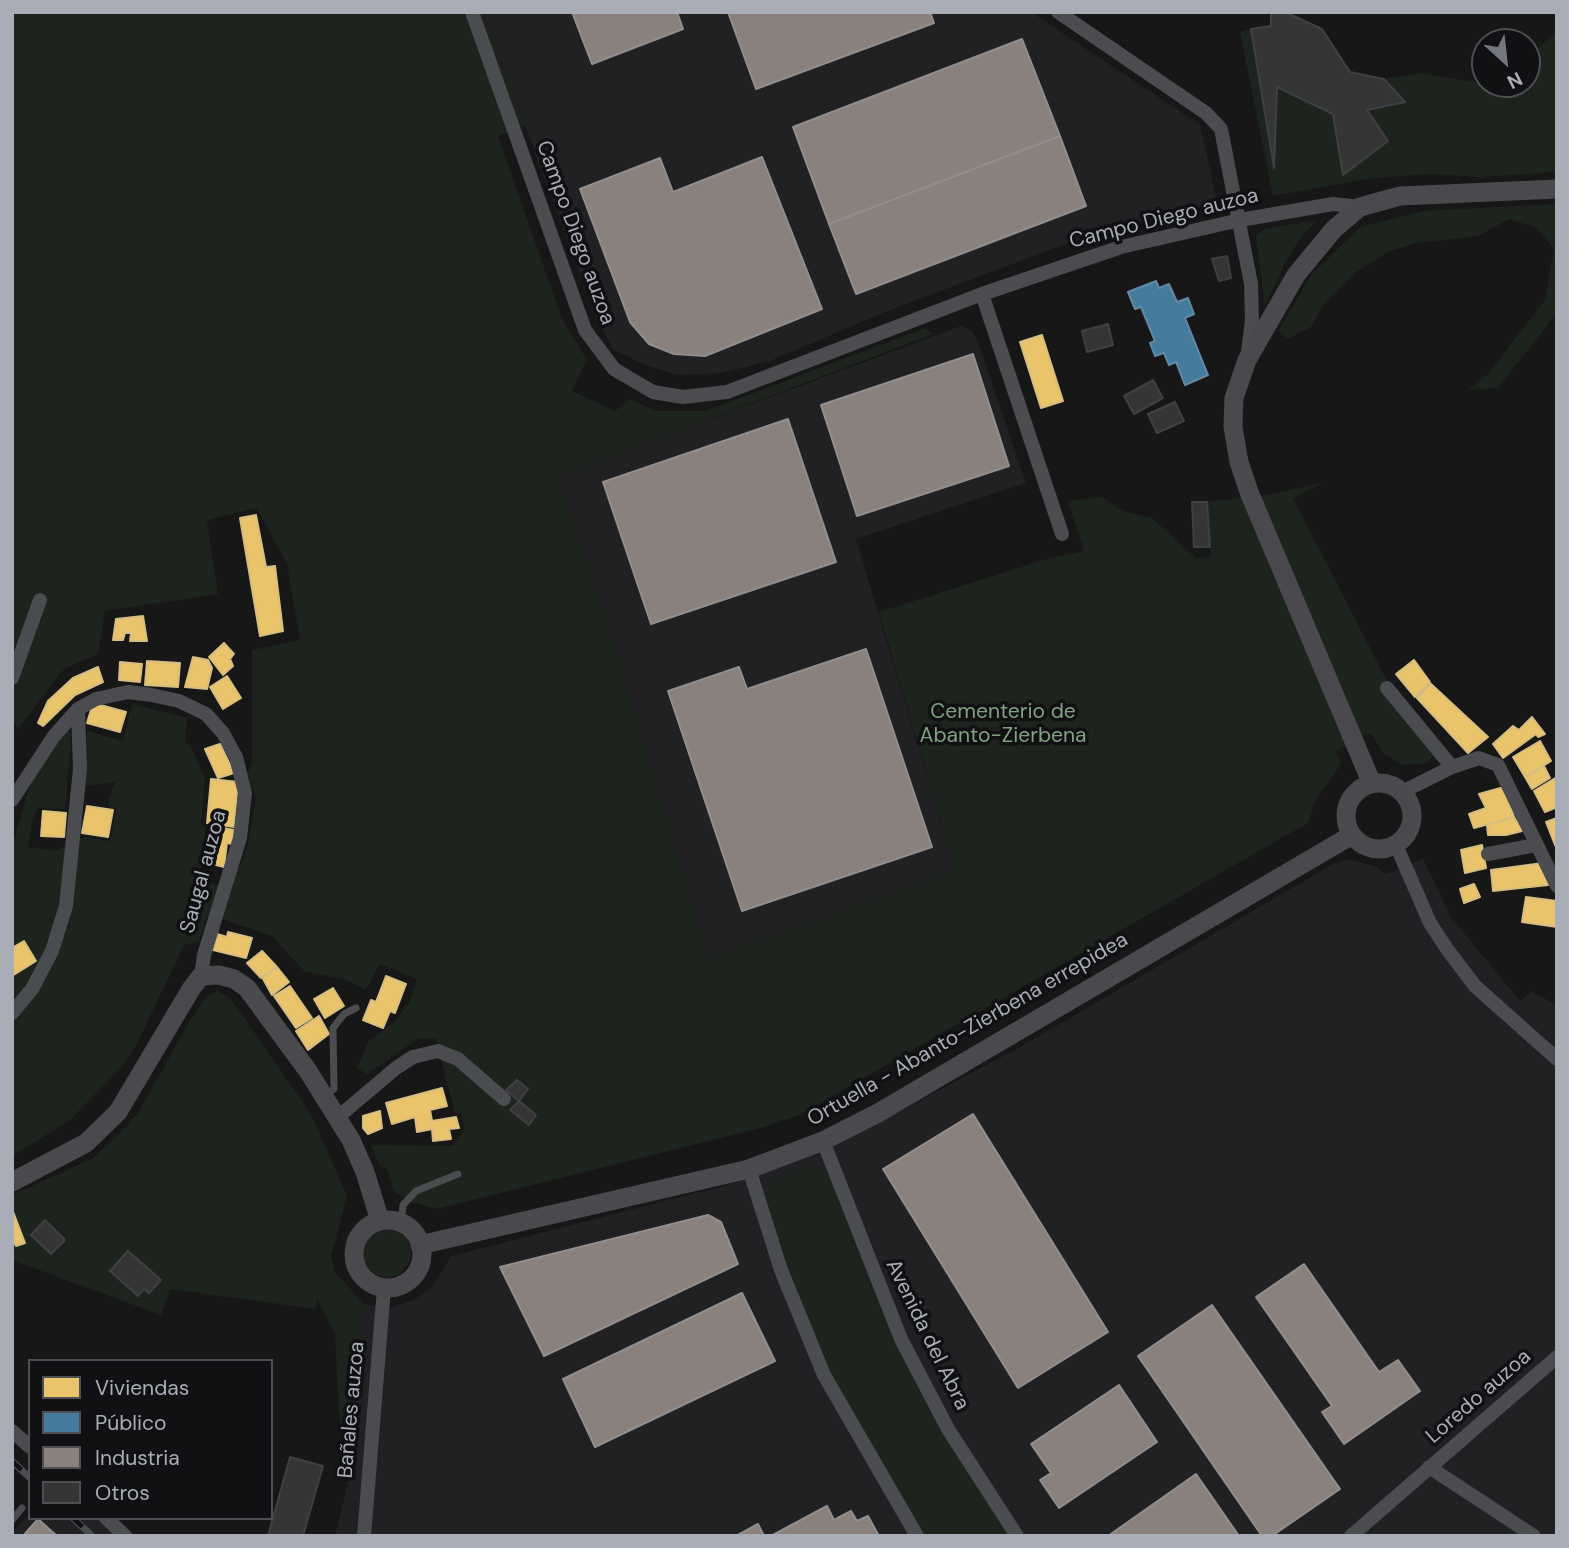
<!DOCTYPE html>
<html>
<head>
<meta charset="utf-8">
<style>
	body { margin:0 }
	#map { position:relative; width:1569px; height:1548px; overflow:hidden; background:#171717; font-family:"DM Sans",sans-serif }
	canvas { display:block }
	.frame { position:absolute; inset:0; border:14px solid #a8adb8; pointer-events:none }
	.legend { position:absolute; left:28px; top:1359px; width:245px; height:161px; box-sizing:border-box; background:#111113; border:2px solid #4d4f55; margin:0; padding:9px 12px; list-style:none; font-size:21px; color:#a8adb8 }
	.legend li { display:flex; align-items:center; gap:14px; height:35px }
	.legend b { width:35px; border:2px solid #4d4f55 }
	.north { position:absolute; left:1471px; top:28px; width:70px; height:70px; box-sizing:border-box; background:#111113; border:2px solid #4d4f55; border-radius:50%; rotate:153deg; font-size:19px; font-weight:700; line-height:28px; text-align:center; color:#a8adb8 }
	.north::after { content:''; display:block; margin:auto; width:24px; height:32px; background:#757880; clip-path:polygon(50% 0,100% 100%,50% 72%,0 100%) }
</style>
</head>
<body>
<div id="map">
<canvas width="1569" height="1548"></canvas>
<div class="frame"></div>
<ul class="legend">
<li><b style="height:19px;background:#e9c46a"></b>Viviendas</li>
<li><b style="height:19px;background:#457b9d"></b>Público</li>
<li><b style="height:19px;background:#8a817c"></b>Industria</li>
<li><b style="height:19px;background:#353536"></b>Otros</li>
</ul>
<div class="north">N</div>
</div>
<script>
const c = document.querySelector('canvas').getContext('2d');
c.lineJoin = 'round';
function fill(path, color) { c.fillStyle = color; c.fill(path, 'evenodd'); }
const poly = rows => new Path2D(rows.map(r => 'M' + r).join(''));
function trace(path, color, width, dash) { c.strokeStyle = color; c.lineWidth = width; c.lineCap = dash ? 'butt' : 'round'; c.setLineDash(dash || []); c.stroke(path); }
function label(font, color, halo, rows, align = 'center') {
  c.font = font + ' "DM Sans",sans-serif'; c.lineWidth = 7; c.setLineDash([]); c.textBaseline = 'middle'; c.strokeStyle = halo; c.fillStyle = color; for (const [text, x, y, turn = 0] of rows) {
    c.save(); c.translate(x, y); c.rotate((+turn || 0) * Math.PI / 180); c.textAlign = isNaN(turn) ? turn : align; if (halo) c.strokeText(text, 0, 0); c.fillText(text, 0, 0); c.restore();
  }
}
fill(poly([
	[483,12,1031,12,1200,125,1216,196,1210,205,1068,243,885,312,770,361,722,373,677,375,642,364,613,349,596,317],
	[961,326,973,332,977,339,1026,483,856,539,955,870,709,960,619,659,558,476],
	[1349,859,1377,867,1386,874,1423,859,1451,917,1520,1001,1531,991,1557,1005,1557,1536,335,1536,349,1478,364,1304,389,1308,414,1300,433,1286,451,1256,735,1183,837,1145,1022,1046,1333,864],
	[30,1513,30,1518,118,1518,136,1536,12,1536,12,1532]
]), '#212123');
fill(poly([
	[12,12,483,12,525,126,498,136,562,319,587,360,572,391,615,411,630,399,656,411,706,411,925,328,933,334,558,477,619,659,709,959,955,870,879,612,1050,558,1084,551,1068,501,1102,497,1122,511,1152,518,1196,558,1211,557,1207,502,1272,494,1325,482,1293,498,1387,681,1435,754,1427,763,1402,765,1383,753,1371,733,1336,751,1341,763,1331,780,1317,796,1308,823,799,1115,764,1127,437,1209,414,1203,394,1192,387,1168,380,1167,371,1145,453,1146,465,1129,461,1113,455,1113,436,1039,419,1038,367,1074,357,1068,368,1042,394,1022,409,1003,417,979,380,964,366,990,344,979,305,972,272,936,208,914,199,941,184,945,135,1048,120,1069,69,1121,12,1156,12,846,29,788,57,739,69,727,71,743,65,809,39,808,33,818,28,847,56,851,83,837,110,841,116,808,109,806,109,797,115,782,86,786,87,731,123,741,132,704,187,718,185,741,192,749,205,779,201,824,206,828,199,881,217,885,232,883,247,849,256,799,248,774,252,762,252,650,300,640,287,564,257,508,207,520,218,594,105,611,98,654,64,669,18,729,12,721],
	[1251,29,1273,163,1277,87,1333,114,1343,175,1388,141,1367,110,1404,101,1384,79,1422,73,1485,84,1527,84,1527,58,1557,31,1557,172,1479,177,1428,174,1366,179,1273,196,1240,32],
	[1557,204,1557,313,1498,388,1468,390,1489,373,1545,300,1554,249,1537,228,1509,219,1478,236,1416,243,1388,252,1356,272,1325,302,1311,327,1288,339,1278,331,1312,274,1360,227,1423,211],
	[1317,220,1301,237,1286,261,1265,306,1256,236,1265,229],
	[218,991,231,999,311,1114,347,1196,331,1256,335,1272,364,1304,349,1478,339,1411,335,1335,317,1298,316,1309,170,1289,161,1315,12,1260,12,1195,93,1158,116,1137,138,1113,192,1017,207,996],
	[801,1166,816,1166,832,1181,870,1284,903,1358,1011,1536,921,1536,863,1434,821,1352,767,1209,766,1191,770,1182],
	'363 1253a24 24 0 1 1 48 0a24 24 0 1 1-48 0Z'
]), '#1d241e');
const homes = poly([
	[1042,335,1063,401,1041,408,1020,342,1042,335],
	[256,515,266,567,275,566,283,631,260,636,240,518,256,515],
	[143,616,147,641,130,641,131,633,125,633,123,640,113,640,116,619,143,616],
	[224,643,234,654,230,659,233,666,223,675,209,657,224,643],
	[193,657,208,660,212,668,207,689,185,687,193,657],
	[1414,660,1430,682,1415,697,1396,674,1414,660],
	[147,661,180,663,178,687,145,685,147,661],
	[120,662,142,664,140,682,119,680,120,662],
	[98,667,103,682,75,695,43,726,38,723,48,701,73,678,98,667],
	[227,676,241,698,223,709,210,687,227,676],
	[1431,684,1488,737,1468,753,1417,698,1431,684],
	[93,703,126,712,120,732,87,723,93,703],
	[1532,717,1545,734,1538,737,1536,734,1503,758,1493,744,1513,726,1519,730,1532,717],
	[1540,741,1551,761,1525,777,1513,757,1540,741],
	[220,744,234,773,218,778,205,749,220,744],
	[1544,766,1550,778,1532,789,1525,777,1544,766],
	[1557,777,1557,807,1545,812,1534,791,1557,777],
	[211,779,238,782,234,827,207,823,211,779],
	[1504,787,1514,817,1474,828,1469,814,1486,808,1479,794,1504,787],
	[87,806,113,810,108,837,82,833,87,806],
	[43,811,66,813,64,837,41,836,43,811],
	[1514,817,1522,831,1506,835,1488,835,1487,825,1514,817],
	[1557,818,1557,850,1546,822,1557,818],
	[222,828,234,830,232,844,227,843,224,867,204,862,209,839,220,841,222,828],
	[1482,845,1486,868,1465,873,1461,850,1482,845],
	[1543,863,1548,885,1493,891,1491,870,1543,863],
	[1474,884,1480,897,1464,903,1460,889,1474,884],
	[1526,897,1557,901,1557,927,1522,922,1526,897],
	[228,932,252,938,246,958,213,950,217,934,227,937,228,932],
	[24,941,36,961,12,976,12,948,24,941],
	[262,951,277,967,261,978,247,963,262,951],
	[277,967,289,982,272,995,262,977,277,967],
	[386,976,406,984,395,1013,390,1011,383,1028,363,1020,371,1000,376,1002,386,976],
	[290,986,312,1018,296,1028,274,996,290,986],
	[333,988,344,1006,325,1018,314,999,333,988],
	[319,1016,329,1034,308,1050,296,1031,319,1016],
	[442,1088,447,1106,430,1110,432,1121,456,1117,459,1128,449,1129,451,1139,433,1141,432,1129,417,1132,415,1117,392,1124,386,1103,442,1088],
	[380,1111,382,1128,368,1134,363,1128,363,1116,380,1111],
	[12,1209,25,1243,16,1246,12,1237,12,1209]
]);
fill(homes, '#e9c46a');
trace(homes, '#d6bd81', 2);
const public = poly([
	[1156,281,1159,288,1169,284,1177,302,1188,298,1194,314,1185,318,1208,375,1185,385,1176,362,1169,365,1164,353,1155,356,1150,343,1155,341,1141,307,1135,309,1128,292,1156,281]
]);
fill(public, '#457b9d');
trace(public, '#638aa5', 2);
const industry = poly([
	[572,12,677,12,683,29,592,64,572,12],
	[728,12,930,12,934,23,756,89,728,12],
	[1022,39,1060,136,829,224,793,127,1022,39],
	[1060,136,1086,206,856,294,829,224,1060,136],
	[762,157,822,309,705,356,674,354,649,344,630,322,580,189,660,158,673,192,762,157],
	[973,354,1009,466,857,516,821,405,973,354],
	[788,419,836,562,651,624,603,482,788,419],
	[866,649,932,847,742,911,668,691,739,667,747,689,866,649],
	[973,1114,1108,1332,1018,1388,883,1169,973,1114],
	[708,1215,721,1222,738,1264,544,1356,500,1267,708,1215],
	[1304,1264,1379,1372,1398,1360,1420,1391,1344,1444,1322,1412,1332,1406,1256,1297,1304,1264],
	[742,1293,775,1361,595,1447,563,1379,742,1293],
	[1212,1305,1340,1489,1272,1536,1262,1536,1138,1356,1212,1305],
	[1119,1385,1157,1442,1059,1508,1040,1480,1051,1473,1031,1444,1119,1385],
	[1196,1474,1239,1536,1108,1536,1196,1474],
	[827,1506,834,1520,851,1511,857,1521,868,1516,879,1536,771,1536,827,1506],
	[38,1519,57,1536,23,1536,38,1519],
	[758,1524,764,1536,736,1536,758,1524]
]);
fill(industry, '#8a817c');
trace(industry, '#938e8e', 2);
const building = poly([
	[1271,12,1285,12,1322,29,1350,72,1384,79,1405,102,1367,110,1388,141,1343,175,1333,114,1277,87,1274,168,1251,29,1271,26,1271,12],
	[1227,256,1231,278,1219,281,1212,259,1227,256],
	[1108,324,1113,345,1087,352,1082,331,1108,324],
	[1153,380,1163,398,1134,414,1124,396,1153,380],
	[1175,402,1184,421,1157,433,1148,414,1175,402],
	[1192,502,1207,502,1210,547,1194,547,1192,502],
	[517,1080,528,1089,519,1101,506,1090,517,1080],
	[519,1101,536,1115,529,1125,510,1110,519,1101],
	[45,1220,65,1240,51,1254,31,1235,45,1220],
	[128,1251,161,1280,149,1293,144,1289,138,1296,110,1271,128,1251],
	[290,1457,323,1466,303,1536,268,1536,290,1457]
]);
fill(building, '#353536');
trace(building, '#3f4043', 2);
trace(poly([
	[324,1096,334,1089,333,1028,344,1014,356,1008],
	[401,1223,403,1205,416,1191,458,1174],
	[12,1520,22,1508]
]), '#4b4c50', 7);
trace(poly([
	[472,12,585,330,614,369,653,392,683,397,727,392,982,294,1121,247,1240,220,1333,204,1360,207],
	[1058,12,1206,113,1221,129,1251,284,1252,320,1248,352],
	[982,294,1062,534],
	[12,678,40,600],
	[1387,688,1452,767],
	[1402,792,1452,767,1479,758,1498,765,1557,886],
	[12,800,54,736,78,709,96,699,128,692,152,695,179,701,206,714,223,733,236,757,245,793,240,838,204,955,201,976],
	[1396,845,1430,923,1447,949,1475,986,1557,1059],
	[1488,854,1536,845],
	[12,1013,32,989,52,951,66,906,80,769,78,709],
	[338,1117,396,1068,413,1057,438,1051,458,1059,504,1099],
	[823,1141,901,1339,948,1429,1017,1536],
	[749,1169,781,1270,824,1375,917,1536],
	[12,1431,30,1447],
	[1429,1467,1534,1536],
	[106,1518,125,1536],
	[364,1536,384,1288],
	[1351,1536,1557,1357]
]), '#4b4c50', 14);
trace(poly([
	'1346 816a33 33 0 1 1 66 0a33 33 0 1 1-66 0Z',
	[1372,784,1249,492,1239,462,1233,427,1234,398,1247,360,1296,275,1334,229,1360,207,1400,196,1557,189],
	[12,1182,86,1143,118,1112,191,989,201,976,219,975,234,979,247,988,308,1071,351,1140,365,1172,380,1221],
	'354 1254a34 34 0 1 1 68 0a34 34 0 1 1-68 0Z',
	[420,1245,749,1169,823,1141,878,1113,1352,835]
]), '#4a4a4e', 19);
const rail = poly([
	[12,1461,30,1478],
	[73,1518,92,1536]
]);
trace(rail, '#4b4c4f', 7);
trace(rail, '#111113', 4.5, [13]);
label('21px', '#a8adb8', '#111113', [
	["Campo Diego auzoa",1164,219,-14],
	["Campo Diego auzoa",575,233,70],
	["Saugal auzoa",204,872,-75],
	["Ortuella - Abanto-Zierbena errepidea",968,1030,-30],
	["Avenida del Abra",927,1335,64],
	["Loredo auzoa",1479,1397,-41],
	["Bañales auzoa",352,1410,-85]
]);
label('21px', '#7fa381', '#111113', [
	["Cementerio de",1003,712],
	["Abanto-Zierbena",1003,736]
]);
</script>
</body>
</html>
